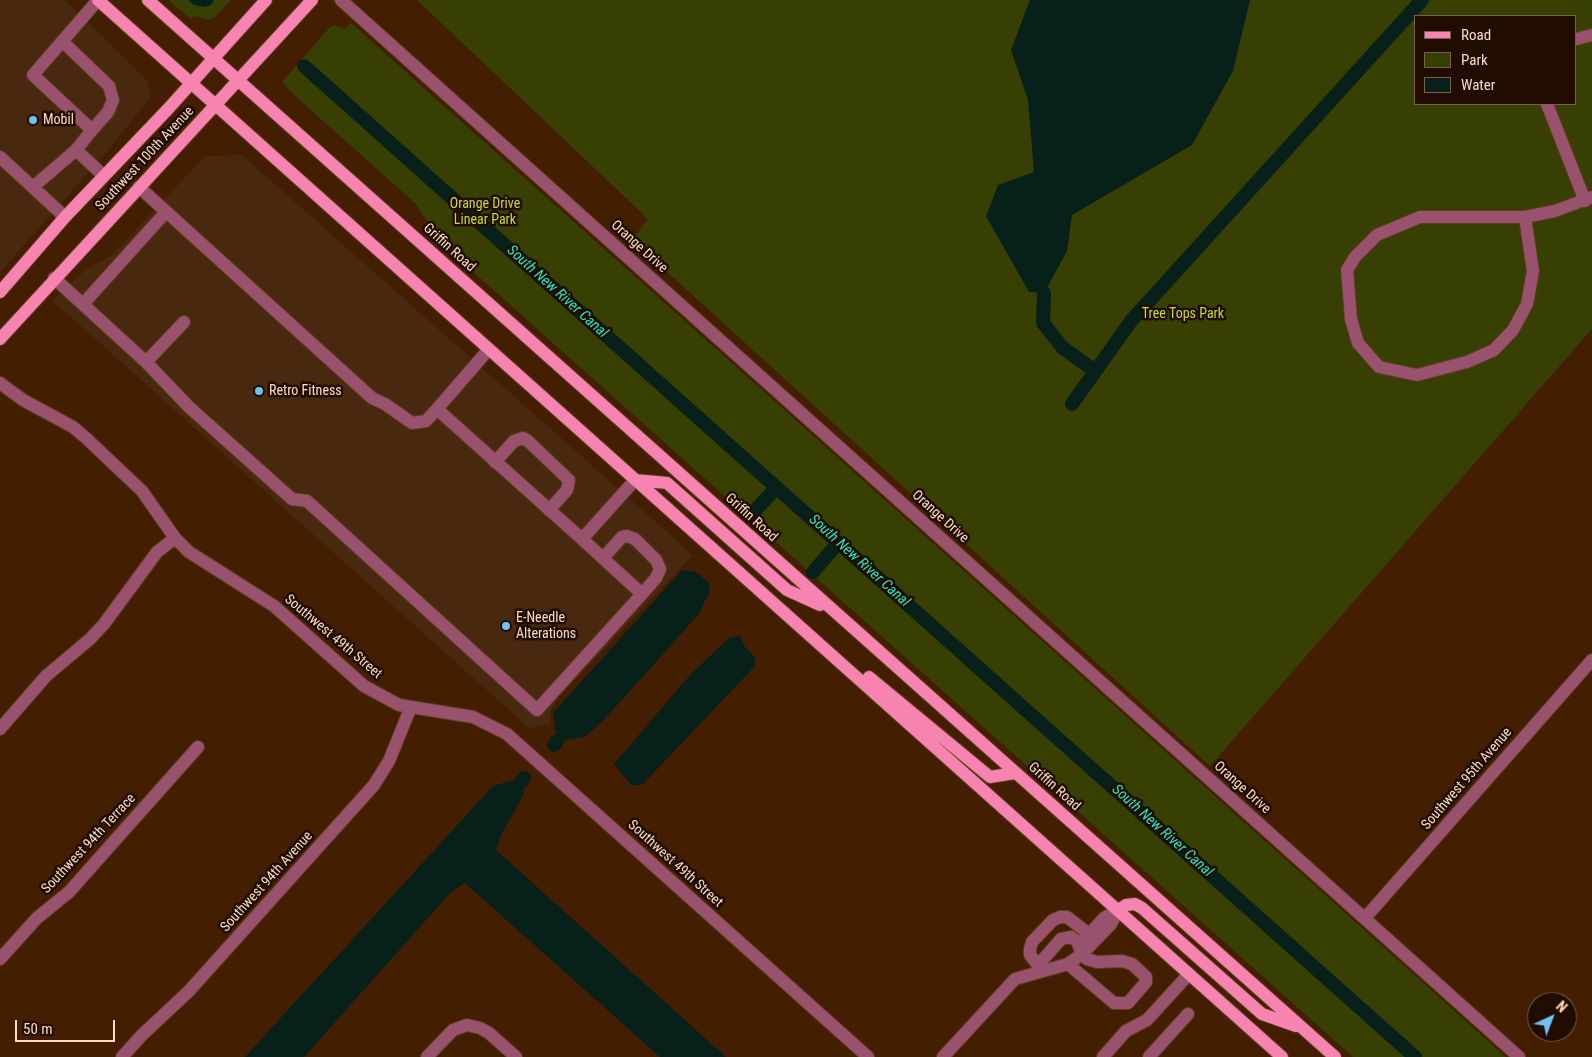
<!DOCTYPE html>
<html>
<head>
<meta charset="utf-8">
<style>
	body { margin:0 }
	#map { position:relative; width:1592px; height:1057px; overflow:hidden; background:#431e00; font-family:"Roboto Condensed",sans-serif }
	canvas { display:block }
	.legend { position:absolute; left:1414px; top:15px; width:162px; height:90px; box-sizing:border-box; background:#200c00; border:1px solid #785f4f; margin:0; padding:6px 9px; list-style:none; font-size:15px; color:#fbdcc6 }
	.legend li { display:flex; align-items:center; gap:10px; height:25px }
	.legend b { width:25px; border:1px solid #785f4f }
	.north { position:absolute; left:1527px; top:992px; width:50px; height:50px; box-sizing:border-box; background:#200c00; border:1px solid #785f4f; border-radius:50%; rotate:43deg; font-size:14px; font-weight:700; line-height:20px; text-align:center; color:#fbdcc6 }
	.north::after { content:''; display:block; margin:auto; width:18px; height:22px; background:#6fc2f4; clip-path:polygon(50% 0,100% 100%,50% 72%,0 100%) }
	.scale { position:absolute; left:15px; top:1020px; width:100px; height:22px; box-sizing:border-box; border:2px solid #fbdcc6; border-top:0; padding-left:6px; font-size:15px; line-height:18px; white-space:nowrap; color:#fbdcc6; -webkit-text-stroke:4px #200c00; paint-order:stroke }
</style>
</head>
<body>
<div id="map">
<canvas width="1592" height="1057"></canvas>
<ul class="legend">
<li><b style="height:6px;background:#f683b0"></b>Road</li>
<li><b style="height:14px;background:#383f03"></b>Park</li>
<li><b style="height:14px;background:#08201a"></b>Water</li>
</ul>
<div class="north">N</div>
<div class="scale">50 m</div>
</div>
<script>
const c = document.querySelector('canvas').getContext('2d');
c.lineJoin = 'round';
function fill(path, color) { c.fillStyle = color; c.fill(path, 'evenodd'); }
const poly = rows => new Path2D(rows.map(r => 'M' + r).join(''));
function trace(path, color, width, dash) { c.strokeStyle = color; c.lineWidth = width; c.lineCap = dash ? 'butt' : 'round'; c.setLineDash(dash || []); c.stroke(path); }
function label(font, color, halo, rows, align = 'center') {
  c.font = font + ' "Roboto Condensed",sans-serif'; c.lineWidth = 5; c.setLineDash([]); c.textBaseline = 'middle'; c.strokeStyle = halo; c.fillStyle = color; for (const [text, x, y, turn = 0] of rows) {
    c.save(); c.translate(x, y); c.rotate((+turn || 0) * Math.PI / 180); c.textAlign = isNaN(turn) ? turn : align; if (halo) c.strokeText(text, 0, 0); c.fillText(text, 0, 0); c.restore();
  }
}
fill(poly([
	[0,0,65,0,147,80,151,97,109,149,0,272],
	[242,155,693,555,559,697,551,710,550,724,529,728,53,301,85,270,112,255,205,156]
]), '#48290f');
fill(poly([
	[168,0,231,0,215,17,209,20,194,16,191,19],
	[417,0,1592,0,1592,329,1210,766,632,240,648,219],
	[1416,16,1576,16,1576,104,1416,104],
	[351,23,770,397,1506,1057,1353,1057,442,244,415,203,295,96,282,82,330,27,335,25,344,29]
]), '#383f03');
fill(poly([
	[188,0,214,0,211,5,205,7,194,5],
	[1030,0,1250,0,1233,71,1192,145,1072,215,1067,251,1044,293,1029,292,986,216,998,185,1034,172,1028,100,1011,50],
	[682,570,696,572,709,583,709,593,698,615,602,722,585,737,557,741,553,713],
	[740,636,745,647,755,657,755,666,642,785,631,785,614,764,690,675,730,637],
	[517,779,523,784,524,794,502,833,496,850,726,1057,660,1057,465,883,452,891,304,1057,245,1057,493,786]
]), '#08201a');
trace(poly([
	[304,66,1415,1057],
	[1044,293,1043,323,1063,348,1095,371],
	[1072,404,1131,321,1422,0],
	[750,516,776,488],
	[813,572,838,543],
	[554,745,557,741],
	[521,782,524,778]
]), '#08201a', 14);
const minor = poly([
	[341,0,1519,1057],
	[1576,39,1592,35],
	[62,41,109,86,113,100,108,112,92,130],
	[1547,104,1585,201],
	[76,150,104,176],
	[0,157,65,217],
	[33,187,76,150,92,130,33,75,98,0],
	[139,187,372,398,385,404,412,423,426,421,437,409,582,539,635,480],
	[1420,217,1525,217,1533,271,1527,304,1513,330,1494,350,1467,362,1417,375,1379,367,1358,343,1351,319,1347,270,1355,257,1377,235,1420,217],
	[1525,217,1555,211,1592,197],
	[54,278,146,362,189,407,292,499,307,501,537,710,642,594,582,539],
	[83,304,166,212],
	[146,362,184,322],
	[0,383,23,400,73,427,86,438,142,491,175,538,189,552,274,606,364,686,399,705,473,717,507,734,868,1057],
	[437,409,489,349],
	[495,462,514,441,523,438,528,441,569,480,567,490,549,510],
	[603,558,622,537,627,536,635,539,656,560,660,569,656,578,642,594],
	[0,729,46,676,90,639,104,624,157,552,175,538],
	[1365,918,1592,660],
	[1085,939,1104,918,1118,910],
	[0,959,37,918,69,892,198,747],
	[1039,964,1061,939,1071,937,1077,941,1082,954,1087,959,1097,962,1122,961,1132,964,1146,977,1146,982,1128,1003,1114,1003,1068,964],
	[1042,970,1030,955,1030,949,1032,942,1053,920,1060,917,1067,917,1089,934],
	[122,1057,142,1035,189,991,374,785,389,761,410,709],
	[427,1057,453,1030,467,1025,480,1028,489,1033,516,1057],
	[943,1057,1015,979,1068,964,1082,954,1111,924,1118,910],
	[1103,1057,1126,1031,1147,1020,1189,974],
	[1149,1057,1188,1014]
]);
const major = poly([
	[98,0,1282,1057],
	[148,0,1335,1057],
	[0,292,65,217,168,109,266,0],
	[0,339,312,0],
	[635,480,667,483,787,590,820,605],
	[869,677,990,777,1015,773],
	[1118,910,1126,905,1135,904,1142,908,1262,1014,1296,1026]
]);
trace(minor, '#603c20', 14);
trace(major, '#603c20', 14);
trace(minor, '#98526d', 12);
trace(major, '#f683b0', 12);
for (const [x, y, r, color] of [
	[33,120,5,"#6fc2f4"],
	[259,391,5,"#6fc2f4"],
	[506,626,5,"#6fc2f4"]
]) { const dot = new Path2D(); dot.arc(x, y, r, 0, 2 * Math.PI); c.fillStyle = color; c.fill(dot); trace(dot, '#200c00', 2); }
label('14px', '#fbdcc6', '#200c00', [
	["Mobil",43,120],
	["Retro Fitness",269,391],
	["E-Needle",516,618],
	["Alterations",516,634]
], 'left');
label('14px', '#fbdcc6', '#200c00', [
	["Southwest 100th Avenue",145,159,-47],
	["Orange Drive",639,247,42],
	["Griffin Road",449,248,42],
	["Orange Drive",940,517,42],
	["Griffin Road",751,518,42],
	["Southwest 49th Street",333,637,40],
	["Southwest 95th Avenue",1467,779,-49],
	["Griffin Road",1054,787,42],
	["Orange Drive",1242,788,42],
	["Southwest 94th Terrace",89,844,-47],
	["Southwest 49th Street",675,864,42],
	["Southwest 94th Avenue",267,882,-48]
]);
label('14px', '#c8dd26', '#200c00', [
	["Orange Drive",485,204],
	["Linear Park",485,220],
	["Tree Tops Park",1183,314]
]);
label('italic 15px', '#21e7c5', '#200c00', [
	["South New River Canal",557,292,42],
	["South New River Canal",859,561,42],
	["South New River Canal",1162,831,42]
]);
</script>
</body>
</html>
